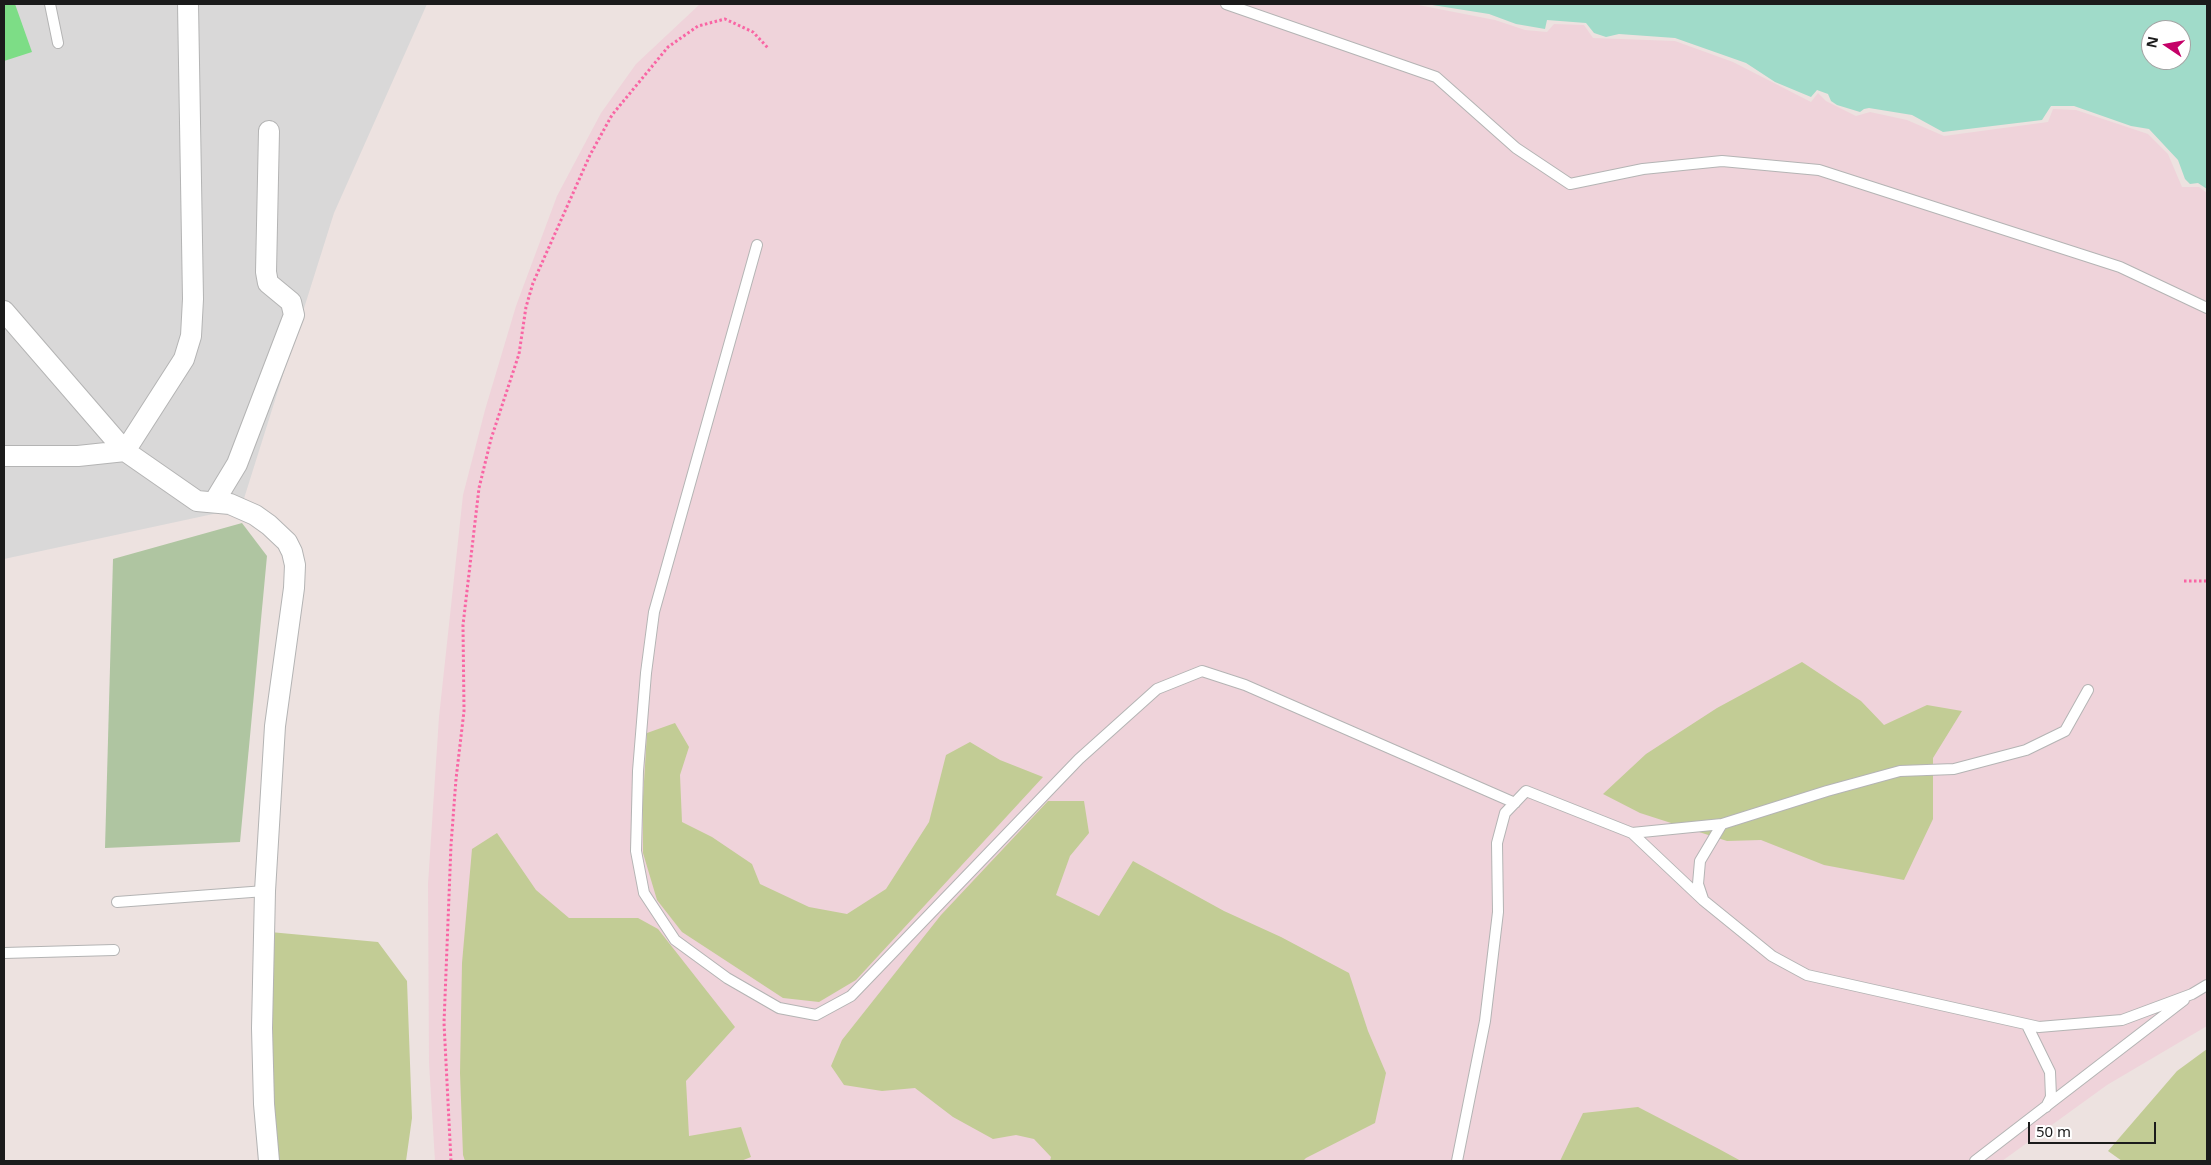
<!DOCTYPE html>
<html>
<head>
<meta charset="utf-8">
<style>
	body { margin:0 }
	#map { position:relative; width:2211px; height:1165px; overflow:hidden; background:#ede2e0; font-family:"Noto Sans",sans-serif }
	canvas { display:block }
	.frame { position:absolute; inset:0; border:5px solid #1b1b1b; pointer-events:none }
	.north { position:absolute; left:2141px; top:20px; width:50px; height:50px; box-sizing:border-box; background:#fff; border:1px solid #a4a4a4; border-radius:50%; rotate:282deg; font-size:14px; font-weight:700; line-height:20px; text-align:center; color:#1b1b1b }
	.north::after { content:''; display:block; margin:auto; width:18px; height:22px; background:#c50168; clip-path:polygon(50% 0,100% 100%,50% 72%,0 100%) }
	.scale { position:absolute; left:2028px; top:1122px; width:128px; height:22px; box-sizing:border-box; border:2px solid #1b1b1b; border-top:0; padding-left:6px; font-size:15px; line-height:18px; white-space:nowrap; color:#1b1b1b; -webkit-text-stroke:4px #fff; paint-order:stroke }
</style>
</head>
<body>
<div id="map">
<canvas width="2211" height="1165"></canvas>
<div class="frame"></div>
<div class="north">N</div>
<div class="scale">50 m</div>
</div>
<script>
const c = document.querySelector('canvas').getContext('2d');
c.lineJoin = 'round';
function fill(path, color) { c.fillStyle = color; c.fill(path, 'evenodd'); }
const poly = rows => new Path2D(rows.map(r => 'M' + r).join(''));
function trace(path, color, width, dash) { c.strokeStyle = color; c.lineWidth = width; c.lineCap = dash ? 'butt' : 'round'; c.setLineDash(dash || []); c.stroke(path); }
fill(poly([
	[4,4,427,4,334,213,241,508,4,559]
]), '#d9d8d8');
fill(poly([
	[700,4,1413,4,1495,20,1525,30,1547,32,1554,24,1584,25,1593,38,1675,41,1733,62,1811,102,1818,93,1826,101,1856,116,1870,112,1907,120,1944,136,2048,122,2053,109,2076,110,2148,134,2168,154,2182,187,2199,187,2207,193,2207,1026,2107,1085,2002,1161,435,1161,429,1063,428,884,439,717,463,495,485,410,516,306,557,196,601,113,636,64]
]), '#efd3da');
fill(poly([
	[1802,662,1861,701,1884,725,1927,705,1962,711,1933,758,1933,819,1904,880,1824,865,1761,840,1727,841,1640,813,1603,794,1646,754,1717,708],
	[675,723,689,747,680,775,682,822,712,837,752,864,760,884,809,907,847,914,886,889,929,822,946,755,970,742,1000,760,1043,777,856,980,819,1002,783,998,682,932,657,900,643,853,643,798,647,733],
	[1048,801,1084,801,1089,833,1070,856,1056,895,1099,916,1133,861,1224,911,1281,937,1349,973,1368,1031,1386,1073,1375,1123,1306,1158,1303,1161,1050,1161,1051,1157,1034,1139,1016,1135,993,1139,953,1117,915,1088,882,1091,844,1085,831,1066,842,1040,941,915],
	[497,833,536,890,569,918,638,918,658,929,735,1027,686,1081,689,1136,741,1127,751,1157,741,1161,465,1161,463,1155,460,1073,462,963,472,849],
	[270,932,378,942,407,981,412,1118,406,1161,274,1161],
	[2207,1049,2207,1161,2122,1161,2108,1151,2177,1071],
	[1638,1107,1719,1149,1741,1161,1560,1161,1583,1113]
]), '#c2cc95');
fill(poly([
	[242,523,267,556,240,842,105,848,113,559]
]), '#afc5a1');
fill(poly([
	[4,4,15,4,32,52,4,61]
]), '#7ddd86');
fill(poly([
	[1426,4,2207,4,2207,189,2198,183,2190,184,2185,179,2178,160,2149,129,2131,126,2074,106,2051,106,2042,120,1943,132,1912,115,1869,108,1864,109,1860,112,1837,105,1831,101,1828,94,1817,90,1811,97,1775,82,1746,63,1675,38,1619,34,1606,37,1594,33,1586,23,1547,20,1545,29,1516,24,1489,14],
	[2151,30,2181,30,2181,60,2151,60]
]), '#a0dbc9');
const lane = poly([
	[50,4,58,43],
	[1226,4,1436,77,1516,148,1570,184,1643,169,1722,161,1819,170,2120,267,2207,308],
	[757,245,654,612,646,673,638,771,636,851,644,893,675,940,727,978,779,1008,816,1015,851,996,1079,759,1157,689,1202,671,1245,685,1515,803],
	[1632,833,1722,824,1827,791,1900,771,1954,769,2026,750,2065,731,2088,690],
	[1703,899,1698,884,1700,861,1722,824],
	[117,902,265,891],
	[4,953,114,950],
	[2027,1025,2050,1072,2051,1097,2046,1107],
	[1457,1161,1485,1021,1498,912,1497,843,1505,813,1526,791,1632,833,1703,900,1772,956,1807,975,2039,1027,2122,1020,2192,994,2207,985],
	[1975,1161,2184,1000]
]);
const street = poly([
	[4,311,125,451,197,501,230,504,255,515,269,525,287,542,292,552,295,565,294,588,275,726,265,891,262,1028,264,1104,269,1161],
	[4,456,78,456,125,451,184,359,191,336,193,299,188,4],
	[214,502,237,464,294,315,291,302,268,283,266,272,269,131]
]);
trace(lane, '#b4b4b4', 12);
trace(street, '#b4b4b4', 22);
trace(poly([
	[2184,581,2207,581],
	[451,1161,444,1023,451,845,456,779,464,711,463,625,479,488,491,439,519,354,526,307,533,283,590,155,612,115,668,47,698,26,725,19,753,32,768,48]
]), '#f965a4', 3, [2.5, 2.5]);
trace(lane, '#fff', 10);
trace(street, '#fff', 20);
</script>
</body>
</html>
